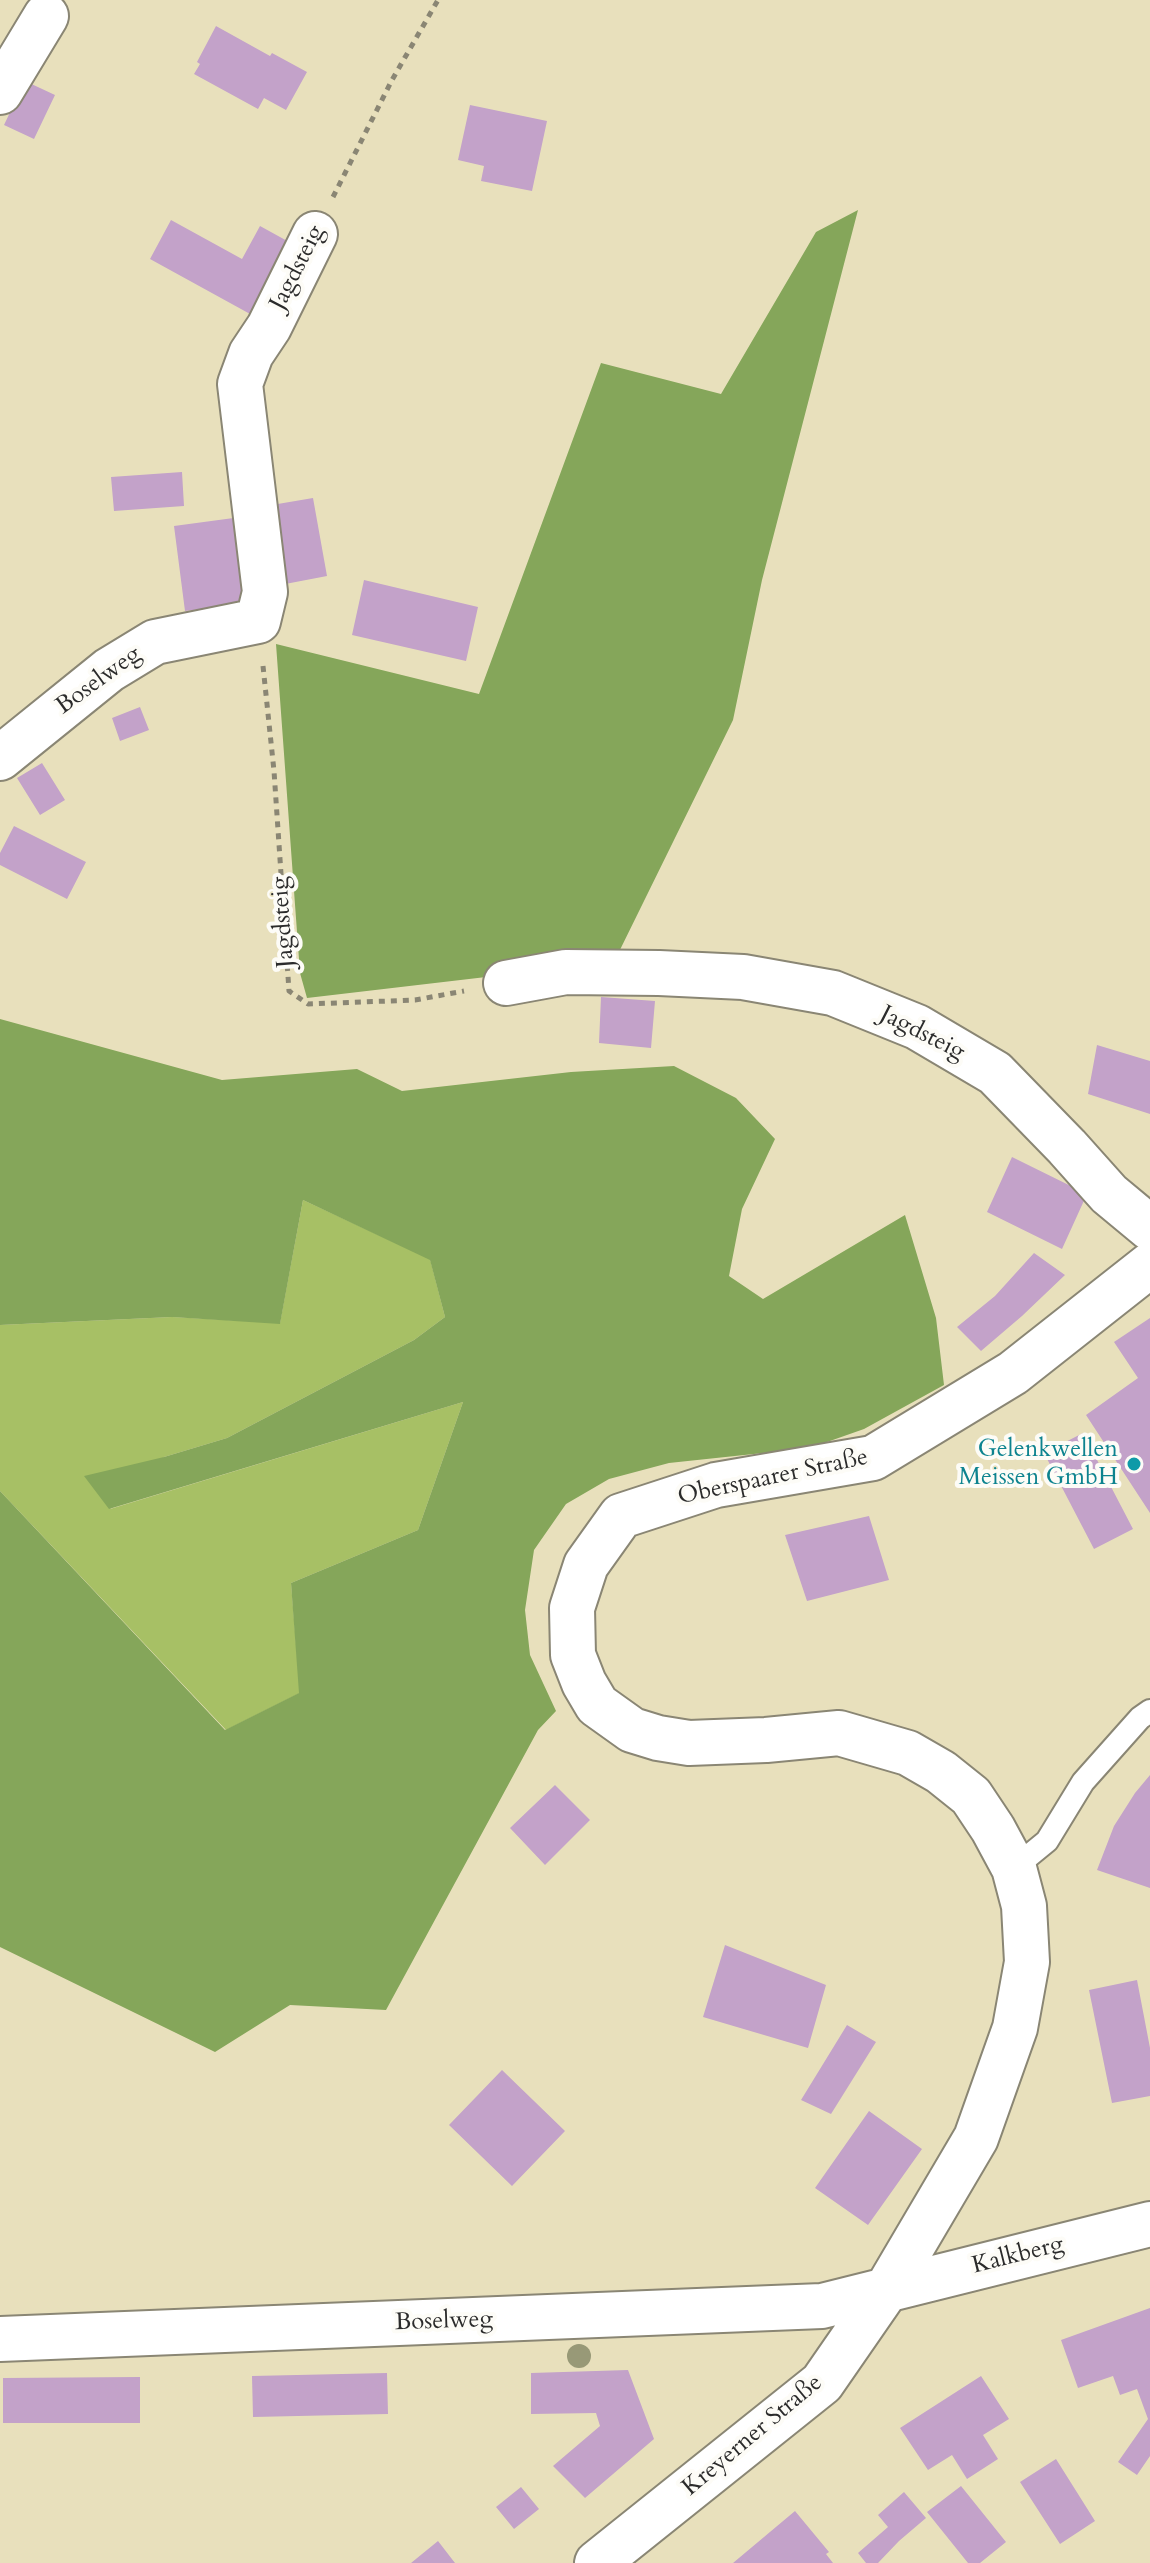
<!DOCTYPE html>
<html>
<head>
<meta charset="utf-8">
<style>
	body { margin:0 }
	canvas { display:block; background:#e8e0bc }
</style>
</head>
<body>
<canvas width="1150" height="2563"></canvas>
<script>
const c = document.querySelector('canvas').getContext('2d');
c.lineJoin = 'round';
function fill(path, color) { c.fillStyle = color; c.fill(path, 'evenodd'); }
const poly = rows => new Path2D(rows.map(r => 'M' + r).join(''));
function trace(path, color, width, dash) { c.strokeStyle = color; c.lineWidth = width; c.lineCap = dash ? 'butt' : 'round'; c.setLineDash(dash || []); c.stroke(path); }
function label(font, color, halo, rows, align = 'center') {
  c.font = font + ' Cardo,serif'; c.lineWidth = 8; c.setLineDash([]); c.textBaseline = 'middle'; c.strokeStyle = halo; c.fillStyle = color; for (const [text, x, y, turn = 0] of rows) {
    c.save(); c.translate(x, y); c.rotate((+turn || 0) * Math.PI / 180); c.textAlign = isNaN(turn) ? turn : align; if (halo) c.strokeText(text, 0, 0); c.fillText(text, 0, 0); c.restore();
  }
}
fill(poly([
	[303,1200,430,1259,445,1317,414,1340,227,1438,164,1457,110,1509,463,1402,418,1530,291,1583,300,1693,226,1730,0,1491,0,1325,172,1317,280,1323]
]), '#a7c065');
fill(poly([
	[858,210,762,580,733,720,614,962,307,998,300,973,276,644,479,694,601,363,721,394,816,232],
	[0,1019,222,1080,357,1069,402,1091,571,1072,674,1066,736,1098,775,1139,742,1209,729,1276,763,1299,905,1215,936,1318,944,1385,864,1429,810,1448,669,1463,609,1479,566,1504,534,1550,525,1610,530,1655,556,1711,538,1730,386,2010,290,2005,215,2052,0,1947,0,1491,225,1730,299,1693,291,1583,418,1530,463,1402,109,1509,84,1476,164,1457,227,1438,414,1340,445,1317,430,1260,303,1200,280,1324,172,1317,0,1325]
]), '#85a65a');
fill(poly([
	[216,26,270,56,272,53,307,72,286,110,264,98,258,109,194,74,200,64,197,62],
	[25,81,55,95,34,139,4,125],
	[470,105,547,121,532,191,481,181,484,166,458,160],
	[171,220,242,259,260,226,300,248,261,320,150,259],
	[182,472,184,506,114,511,111,477],
	[313,498,327,576,280,585,266,506],
	[241,517,251,603,185,611,174,526],
	[364,580,478,607,466,661,352,635],
	[140,707,149,730,120,741,112,718],
	[42,763,65,800,40,815,17,778],
	[14,826,86,862,67,899,0,865,0,853],
	[601,997,655,1001,651,1048,599,1043],
	[1097,1045,1150,1061,1150,1114,1088,1094],
	[1012,1157,1087,1194,1062,1249,987,1212],
	[1034,1253,1065,1275,1022,1316,981,1351,957,1327,995,1296],
	[1150,1318,1150,1513,1086,1415,1138,1378,1114,1342],
	[1083,1433,1133,1529,1094,1549,1044,1453],
	[869,1516,889,1580,807,1601,785,1535],
	[1150,1775,1150,1888,1097,1870,1114,1826,1135,1793],
	[555,1785,590,1820,545,1865,510,1828],
	[725,1945,826,1985,808,2048,703,2017],
	[1137,1980,1150,2048,1150,2096,1112,2103,1089,1990],
	[847,2025,876,2042,831,2114,801,2100],
	[502,2070,565,2131,512,2186,449,2125],
	[869,2111,922,2149,868,2225,815,2188],
	[1150,2308,1150,2456,1137,2475,1118,2462,1148,2419,1137,2389,1120,2395,1113,2376,1078,2388,1061,2340],
	[628,2370,654,2439,585,2498,553,2466,600,2426,596,2413,531,2414,531,2373],
	[387,2373,388,2414,253,2417,252,2376],
	[981,2376,1009,2419,983,2435,998,2459,967,2479,952,2455,928,2470,900,2428],
	[140,2377,140,2423,3,2423,3,2378],
	[1056,2459,1095,2521,1060,2544,1020,2482],
	[961,2486,1006,2542,980,2563,968,2563,927,2512],
	[521,2487,539,2509,514,2529,496,2507],
	[904,2492,926,2518,899,2541,878,2563,866,2563,858,2553,888,2527,878,2515],
	[795,2511,829,2552,826,2554,833,2563,733,2563],
	[438,2541,455,2563,411,2563]
]), '#c3a2c9');
const service = poly([
	[1014,1868,1047,1841,1083,1782,1140,1718,1150,1711]
]);
const minor = poly([
	[0,92,46,16],
	[0,758,109,670,155,642,258,621,265,592,240,384,251,354,269,327,315,234],
	[506,983,566,972,659,973,743,977,833,993,917,1027,995,1073,1067,1147,1109,1194,1150,1228],
	[0,2339,822,2306,1150,2224],
	[597,2563,822,2383,887,2289,976,2138,1015,2028,1027,1962,1024,1906,1014,1868,993,1829,971,1796,941,1772,908,1753,839,1733,766,1740,689,1743,658,1738,632,1730,597,1705,584,1683,573,1655,572,1608,586,1565,621,1516,716,1485,873,1458,1013,1373,1150,1265]
]);
trace(service, '#8a8674', 26);
trace(minor, '#8a8674', 48);
trace(poly([
	[333,197,392,80,438,0],
	[263,666,274,771,289,991,308,1004,415,1000,464,991]
]), '#8a8674', 5, [6, 6]);
trace(service, '#fff', 22);
trace(minor, '#fff', 44);
c.fillStyle = '#989977';
for (const [x, y] of [
	[579,2356]
]) { c.beginPath(); c.arc(x, y, 12, 0, 2 * Math.PI); c.fill(); }
for (const [x, y, r, color] of [
	[1134,1464,8,"#0f9aa8"]
]) { const dot = new Path2D(); dot.arc(x, y, r, 0, 2 * Math.PI); c.fillStyle = color; c.fill(dot); trace(dot, '#fdfcf7', 3); }
label('24px', '#2b2b2b', '#fdfcf7', [
	["Jagdsteig",298,268,-63],
	["Boselweg",99,681,-36],
	["Jagdsteig",284,922,-94],
	["Jagdsteig",922,1034,27],
	["Oberspaarer Straße",773,1478,-12],
	["Kalkberg",1018,2256,-14],
	["Boselweg",444,2322,-2],
	["Kreyerner Straße",753,2436,-40]
]);
label('24px', '#0d838f', '#fdfcf7', [
	["Gelenkwellen",1118,1450],
	["Meissen GmbH",1118,1478]
], 'right');
</script>
</body>
</html>
